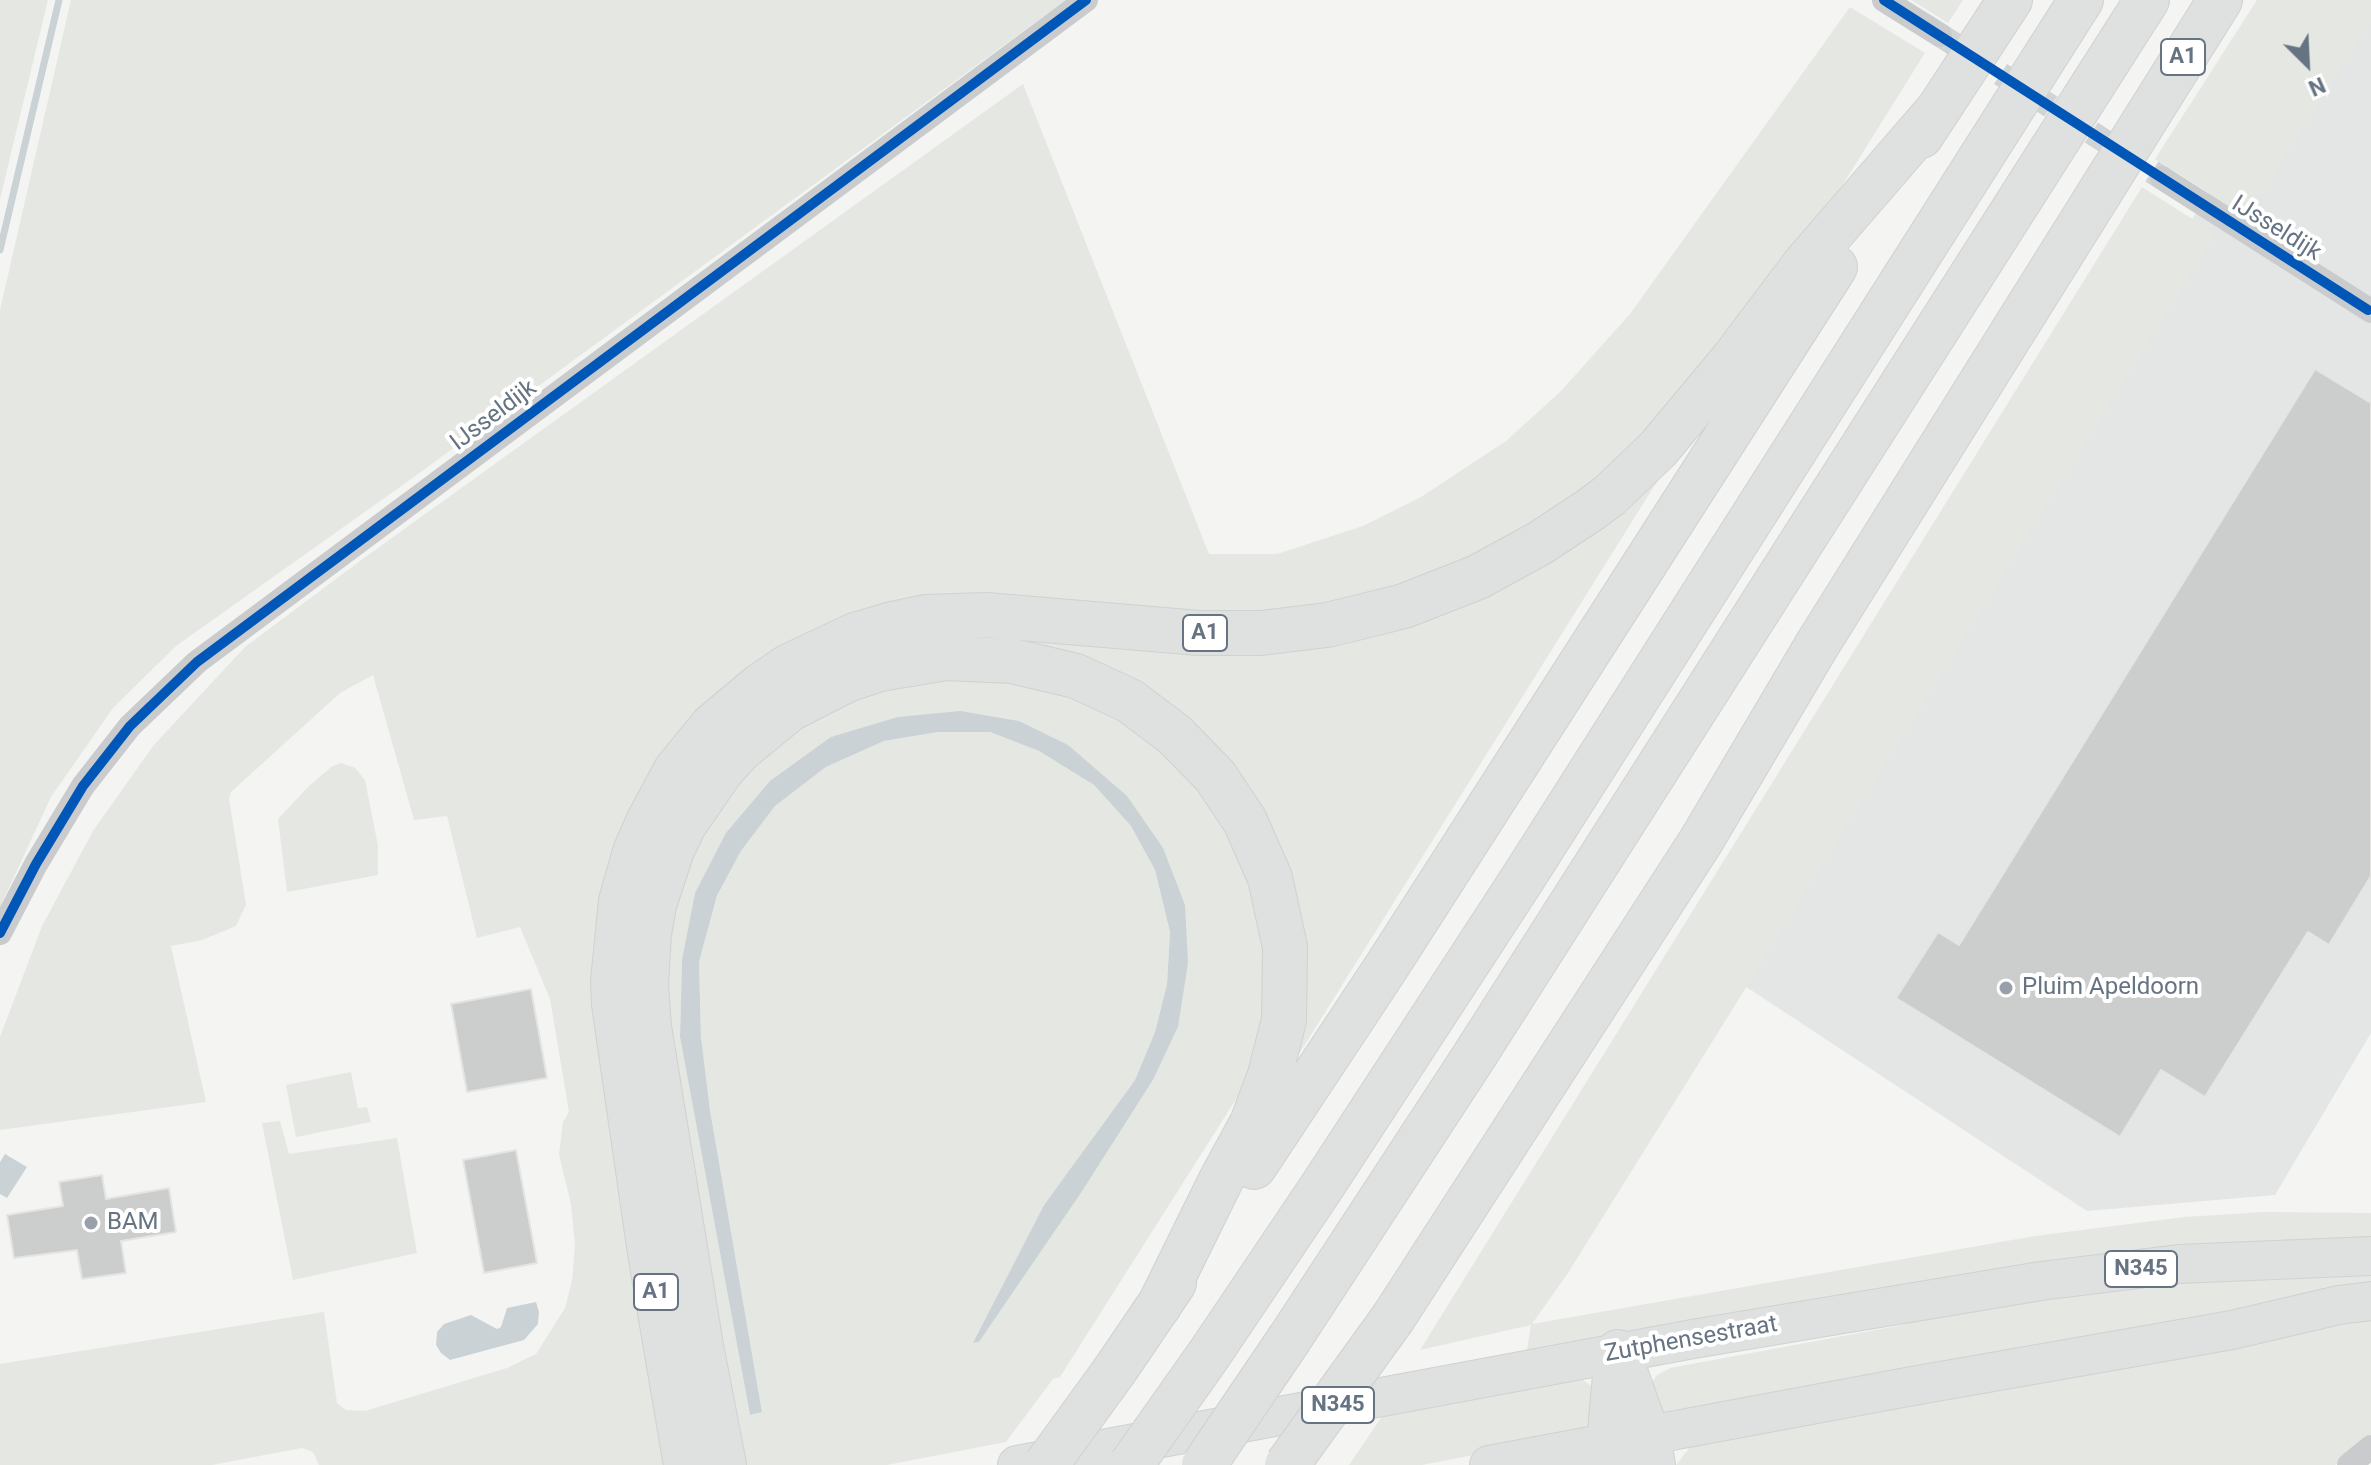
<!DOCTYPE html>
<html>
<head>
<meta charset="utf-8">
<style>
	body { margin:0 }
	#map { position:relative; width:2371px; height:1465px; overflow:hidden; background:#f4f5f3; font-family:Roboto,sans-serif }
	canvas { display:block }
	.north { position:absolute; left:2267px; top:24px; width:80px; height:80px; -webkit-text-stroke:6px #fff; paint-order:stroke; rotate:156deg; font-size:22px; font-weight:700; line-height:32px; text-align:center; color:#667382 }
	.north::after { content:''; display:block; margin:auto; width:28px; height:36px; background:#667382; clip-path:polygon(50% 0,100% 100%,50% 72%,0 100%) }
</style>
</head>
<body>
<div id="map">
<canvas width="2371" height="1465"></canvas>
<div class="north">N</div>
</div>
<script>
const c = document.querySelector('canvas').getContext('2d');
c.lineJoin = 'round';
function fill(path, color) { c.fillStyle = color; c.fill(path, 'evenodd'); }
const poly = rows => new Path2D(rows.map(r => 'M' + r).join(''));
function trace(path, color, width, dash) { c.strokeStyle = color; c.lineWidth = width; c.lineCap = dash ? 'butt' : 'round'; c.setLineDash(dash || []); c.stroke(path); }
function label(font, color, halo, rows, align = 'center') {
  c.font = font + ' Roboto,sans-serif'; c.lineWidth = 8; c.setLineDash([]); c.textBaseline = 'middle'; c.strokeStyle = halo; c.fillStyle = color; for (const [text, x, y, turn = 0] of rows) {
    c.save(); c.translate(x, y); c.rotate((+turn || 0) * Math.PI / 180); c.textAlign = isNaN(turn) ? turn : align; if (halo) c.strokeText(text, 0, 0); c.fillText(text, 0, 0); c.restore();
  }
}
fill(poly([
	[2328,0,2371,0,2371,1033,2275,1195,2087,1211,1725,973]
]), '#e4e6e6');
fill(poly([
	[0,0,48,0,0,199],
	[71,0,1066,0,414,477,176,646,113,708,51,797,0,907,0,310],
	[1911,0,1963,0,1948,23],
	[2257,0,2371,0,2371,21,2247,217,2155,159],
	[1850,7,1925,53,1289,1070,1255,1055,1238,1096,1060,1377,1053,1379,1006,1442,887,1465,319,1465,313,1452,302,1448,212,1465,0,1465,0,1364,324,1312,337,1403,346,1410,365,1411,507,1368,536,1354,565,1308,572,1281,575,1245,571,1204,559,1155,563,1122,569,1112,550,999,520,927,477,938,447,816,414,820,373,675,340,693,231,792,229,798,246,905,236,926,202,940,171,946,206,1102,0,1130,0,1037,42,926,93,831,153,746,245,647,364,558,1023,84,1209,554,1277,554,1363,526,1421,497,1506,441,1561,391,1630,314],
	[1019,721,1127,796,1185,905,1178,1027,1153,1080,1083,1190,979,1342,974,1343,1044,1205,1135,1080,1155,1032,1167,984,1170,932,1155,870,1131,826,1094,785,1039,751,990,732,938,732,884,741,826,767,775,806,741,851,717,897,699,962,701,1037,710,1110,762,1412,750,1415,680,1037,682,959,695,893,831,737],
	[2142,187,2216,234,1568,1273,1532,1324,2035,1236,2184,1217,2264,1212,2371,1213,2371,1248,1526,1356,1531,1325,1420,1350],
	[341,763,355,768,365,780,378,846,378,875,287,892,278,819,308,787,331,767],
	[351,1072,358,1108,367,1107,371,1122,296,1137,286,1085],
	[280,1121,289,1154,397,1138,417,1253,293,1280,262,1123],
	[2371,1264,2371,1295,1668,1415,1658,1410,1652,1382,1656,1376,1670,1368,1897,1326,2011,1295],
	[2371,1309,2371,1437,2335,1465,1676,1465,1690,1447],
	[1579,1377,1594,1388,1590,1428,1577,1435,1422,1465,1349,1465,1387,1409]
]), '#e4e7e2');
fill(poly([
	[960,711,1019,721,1068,745,1127,796,1163,848,1185,905,1188,963,1178,1027,1153,1080,1083,1190,979,1342,973,1343,1044,1205,1135,1080,1155,1032,1167,984,1170,932,1155,870,1131,826,1094,785,1039,751,990,732,938,732,884,741,826,767,775,806,741,851,717,896,699,962,701,1037,710,1110,762,1412,750,1415,680,1037,682,959,695,893,726,833,770,781,831,737,898,717],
	[5,1154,27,1167,7,1198,0,1194,0,1162],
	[536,1302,539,1312,538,1324,524,1340,450,1360,441,1353,436,1345,437,1332,444,1324,471,1315,497,1329,501,1327,507,1308]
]), '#cbd2d5');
trace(poly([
	[0,250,59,0]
]), '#cbd2d5', 7);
const building = poly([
	[2315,369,2371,403,2371,876,2329,945,2308,932,2205,1097,2161,1070,2120,1137,1896,998,1938,932,1959,945,2315,369],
	[531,989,547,1078,467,1092,451,1004,531,989],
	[516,1150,537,1263,484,1273,463,1160,516,1150],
	[102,1175,106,1199,169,1188,176,1232,121,1241,126,1273,82,1279,77,1250,14,1258,7,1215,63,1206,59,1182,102,1175]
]);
fill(building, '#cccece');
trace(building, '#e4e4e3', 2);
trace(poly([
	[1940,35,2162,178]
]), '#d0d4d7', 24, [24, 12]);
const primary = poly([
	[1017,1465,1693,1339,2041,1281,2179,1264,2371,1256],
	[1489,1465,1907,1387,2232,1330,2339,1305,2371,1301]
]);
const motorway = poly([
	[1921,136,2010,0],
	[1254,1167,1387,966,1835,267],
	[1393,1318,1701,841,1817,645,2220,0],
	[1290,1338,1473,1058,2147,0],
	[1618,1352,1648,1436,1653,1465],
	[1210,1353,1323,1185,1523,878,2081,0],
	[1115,1370,1174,1283],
	[686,1465,650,1253,614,1004,613,981,621,901,635,852,648,822,676,770,712,726,761,685,789,666,855,635,892,624,926,617,986,615,1199,633,1261,633,1327,625,1364,616,1404,606,1478,577,1540,543,1590,510,1610,495,1658,449,1734,358,1804,265,1937,111],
	[724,1465,701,1346,649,1027,646,985,649,934,654,905,672,850,684,825,721,771,740,750,790,709,847,680,880,669,946,658,1012,661,1076,676,1130,701,1175,735,1215,776,1245,821,1270,878,1285,947,1284,1020,1270,1075,1252,1123,1221,1180,1159,1306],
	[1614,1465,1609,1443,1616,1364]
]);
trace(primary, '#d0d1d1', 40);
trace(motorway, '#d0d1d1', 46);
trace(poly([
	[1884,0,1940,35],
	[2162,178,2371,311],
	[0,933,36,864,83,786,130,726,197,662,1086,0],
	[2349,1465,2371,1447]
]), '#cacbcd', 24);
trace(primary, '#dfe0e0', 38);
trace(motorway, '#dfe0e0', 44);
const motorwayBridge = poly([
	[1046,1465,1115,1370],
	[1131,1465,1210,1353],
	[1204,1465,1290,1338],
	[1287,1465,1393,1318]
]);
trace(motorwayBridge, '#d0d1d1', 46, []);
trace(motorwayBridge, '#dfe0e0', 44);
trace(poly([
	[1884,0,2368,310],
	[0,933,36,864,83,786,130,726,197,662,1086,0]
]), '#0057b8', 10);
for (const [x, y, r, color] of [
	[2006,988,8,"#98a0aa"],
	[91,1223,8,"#98a0aa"]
]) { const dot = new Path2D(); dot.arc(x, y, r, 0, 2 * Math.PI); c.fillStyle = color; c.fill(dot); trace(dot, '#fff', 3); }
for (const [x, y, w] of [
	[2183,57,44],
	[1205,633,44],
	[2141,1269,72],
	[656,1292,44],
	[1338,1405,72]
]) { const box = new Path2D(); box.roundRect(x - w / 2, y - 18, w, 36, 6); c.fillStyle = '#fff'; c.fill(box); trace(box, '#667382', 2); }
label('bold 22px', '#667382', null, [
	["A1",2183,57],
	["A1",1205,633],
	["N345",2141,1269],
	["A1",656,1292],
	["N345",1338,1405]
]);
label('24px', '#667382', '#fff', [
	["IJsseldijk",2276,229,32],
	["IJsseldijk",494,416,-37],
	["Zutphensestraat",1691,1340,-10]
]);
label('24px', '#667382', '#fff', [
	["Pluim Apeldoorn",2022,988],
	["BAM",107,1223]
], 'left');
</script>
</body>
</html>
